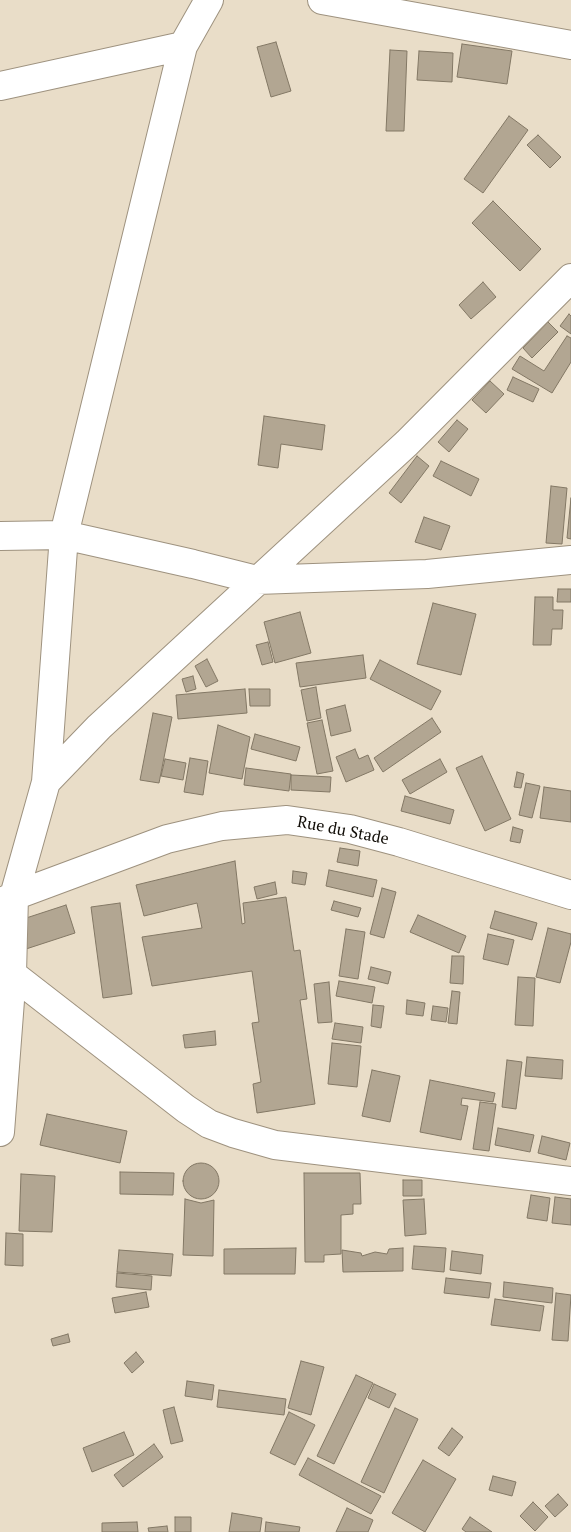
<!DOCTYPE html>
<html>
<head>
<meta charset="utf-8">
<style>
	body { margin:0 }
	canvas { display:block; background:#e9ddc8 }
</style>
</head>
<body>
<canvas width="571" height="1532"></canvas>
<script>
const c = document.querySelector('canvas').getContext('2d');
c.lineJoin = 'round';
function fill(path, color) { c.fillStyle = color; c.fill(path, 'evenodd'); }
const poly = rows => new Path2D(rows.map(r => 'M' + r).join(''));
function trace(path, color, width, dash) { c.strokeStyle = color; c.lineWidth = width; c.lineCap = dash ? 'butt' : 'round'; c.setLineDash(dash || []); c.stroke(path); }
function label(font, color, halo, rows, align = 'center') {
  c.font = font + ' "PT Serif",serif'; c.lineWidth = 4; c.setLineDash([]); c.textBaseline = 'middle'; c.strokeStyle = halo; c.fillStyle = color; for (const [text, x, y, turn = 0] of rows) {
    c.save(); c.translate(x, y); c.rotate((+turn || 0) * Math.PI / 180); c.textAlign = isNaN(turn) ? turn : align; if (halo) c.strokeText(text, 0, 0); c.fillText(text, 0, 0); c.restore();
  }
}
const building = poly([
	[276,42,291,91,271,97,257,47,276,42],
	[462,44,512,51,507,84,457,77,462,44],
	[390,50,407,51,404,131,386,131,390,50],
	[419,51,453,53,452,82,417,80,419,51],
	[509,116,528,130,483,193,464,179,509,116],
	[538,135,561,157,550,168,527,145,538,135],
	[493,201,541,249,520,271,472,223,493,201],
	[483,282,496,297,471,319,459,305,483,282],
	[569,314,571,316,571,334,560,326,569,314],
	[548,322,558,332,532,358,523,348,548,322],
	[567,336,571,338,571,362,552,393,512,369,520,356,544,371,567,336],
	[513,377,539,389,533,402,507,390,513,377],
	[490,381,504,394,486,413,472,400,490,381],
	[264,416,325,425,322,450,281,444,278,468,258,465,264,416],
	[457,420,468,429,449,452,438,442,457,420],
	[417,456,429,466,401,503,389,493,417,456],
	[441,461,479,479,471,496,433,476,441,461],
	[551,486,567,488,562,544,546,543,551,486],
	[571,498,571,539,567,538,571,498],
	[424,517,450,526,441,550,415,542,424,517],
	[558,589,571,589,571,602,557,602,558,589],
	[535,597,553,597,553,610,563,610,562,629,552,629,551,645,533,645,535,597],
	[433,603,476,614,461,675,417,664,433,603],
	[300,612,311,653,275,663,264,622,300,612],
	[268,642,273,662,262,665,256,645,268,642],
	[363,655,366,678,300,687,296,663,363,655],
	[207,659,218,681,206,687,195,666,207,659],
	[380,660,441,691,431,710,370,679,380,660],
	[193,676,196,689,186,692,182,679,193,676],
	[316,687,321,718,307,721,301,690,316,687],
	[245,689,247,713,178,719,176,695,245,689],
	[249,689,270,689,270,706,250,706,249,689],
	[345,705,351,731,331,736,326,710,345,705],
	[153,713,172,717,159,783,140,780,153,713],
	[432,718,441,732,383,772,374,758,432,718],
	[322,720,333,771,317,774,307,723,322,720],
	[218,725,250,737,242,779,209,773,218,725],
	[255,734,300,747,296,761,251,749,255,734],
	[355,749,359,759,368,755,374,770,346,782,336,757,355,749],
	[482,756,511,819,485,831,456,768,482,756],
	[190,758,208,761,203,795,184,792,190,758],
	[165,759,186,763,183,780,161,776,165,759],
	[440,759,447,772,410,794,402,780,440,759],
	[246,768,291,774,289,791,244,785,246,768],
	[517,772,524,774,521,788,514,787,517,772],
	[291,775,331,777,330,792,291,790,291,775],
	[526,783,540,786,532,818,519,815,526,783],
	[544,787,571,791,571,822,540,818,544,787],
	[405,796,454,810,450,824,401,811,405,796],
	[513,827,523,830,520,843,510,841,513,827],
	[340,848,360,851,358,866,337,862,340,848],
	[235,861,242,924,245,923,243,903,286,897,294,951,300,950,307,999,300,1000,315,1104,257,1113,253,1084,261,1082,252,1023,259,1022,252,971,152,986,142,937,202,928,197,903,144,916,136,885,235,861],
	[329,870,377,880,373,897,326,886,329,870],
	[293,871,307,873,305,885,292,883,293,871],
	[275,882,277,894,257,899,254,887,275,882],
	[382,888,396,892,384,938,370,934,382,888],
	[334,901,361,908,358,917,331,910,334,901],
	[120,903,132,994,103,998,91,907,120,903],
	[66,905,75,933,26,949,17,921,66,905],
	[495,911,537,923,532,940,490,928,495,911],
	[418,915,466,936,459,953,410,932,418,915],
	[548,928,571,934,571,942,560,983,536,977,548,928],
	[346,929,365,932,358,979,339,976,346,929],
	[488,934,514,940,508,965,483,959,488,934],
	[452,956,464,956,463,984,450,983,452,956],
	[371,967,391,972,388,984,368,979,371,967],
	[518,977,535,978,533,1026,515,1025,518,977],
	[339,981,375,987,372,1003,336,996,339,981],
	[329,982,332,1022,318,1023,314,984,329,982],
	[452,991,460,992,457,1024,448,1023,452,991],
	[407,1000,425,1003,423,1016,406,1014,407,1000],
	[373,1005,384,1006,381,1028,371,1026,373,1005],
	[433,1006,448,1008,446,1022,431,1020,433,1006],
	[335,1023,363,1027,361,1043,332,1039,335,1023],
	[215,1031,216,1045,185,1048,183,1035,215,1031],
	[332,1043,361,1046,357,1087,328,1084,332,1043],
	[527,1057,563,1060,562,1079,525,1076,527,1057],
	[507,1060,522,1062,516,1109,502,1107,507,1060],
	[372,1070,400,1076,390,1122,362,1116,372,1070],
	[430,1080,495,1093,493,1102,462,1098,461,1105,468,1106,461,1140,420,1132,430,1080],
	[480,1102,496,1104,489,1151,473,1149,480,1102],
	[47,1114,127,1131,120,1163,40,1145,47,1114],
	[498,1128,534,1135,530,1152,495,1145,498,1128],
	[542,1136,570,1143,566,1160,538,1153,542,1136],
	'183 1181a18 18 0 1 1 36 0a18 18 0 1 1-36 0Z',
	[120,1172,174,1173,173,1195,120,1194,120,1172],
	[304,1173,360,1173,361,1204,353,1204,353,1214,341,1215,341,1254,324,1255,324,1262,305,1262,304,1173],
	[21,1174,55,1176,52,1232,19,1231,21,1174],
	[403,1180,422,1180,422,1196,403,1196,403,1180],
	[531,1195,550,1198,547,1221,527,1218,531,1195],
	[555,1197,571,1199,571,1225,552,1223,555,1197],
	[185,1199,201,1203,214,1200,213,1256,183,1255,185,1199],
	[424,1199,426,1234,405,1236,403,1200,424,1199],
	[6,1233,23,1234,23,1266,5,1265,6,1233],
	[414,1246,446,1248,444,1272,412,1269,414,1246],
	[296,1248,295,1274,224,1274,224,1249,296,1248],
	[403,1248,403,1271,343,1272,342,1250,361,1253,362,1256,375,1252,387,1254,389,1249,403,1248],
	[119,1250,173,1254,171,1276,117,1272,119,1250],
	[452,1251,483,1255,481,1274,450,1270,452,1251],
	[117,1273,152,1276,151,1290,116,1287,117,1273],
	[446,1278,491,1283,489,1298,444,1293,446,1278],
	[504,1282,553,1288,552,1303,503,1297,504,1282],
	[146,1292,149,1307,115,1313,112,1298,146,1292],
	[556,1293,571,1295,568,1341,552,1340,556,1293],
	[495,1299,544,1306,540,1331,491,1325,495,1299],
	[68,1334,70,1342,53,1346,51,1339,68,1334],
	[136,1352,144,1362,132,1373,124,1363,136,1352],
	[301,1361,324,1367,311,1415,288,1408,301,1361],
	[356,1375,373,1383,334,1464,317,1456,356,1375],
	[187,1381,214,1385,212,1400,185,1396,187,1381],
	[374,1384,396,1394,389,1408,368,1398,374,1384],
	[219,1390,286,1399,284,1415,217,1407,219,1390],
	[174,1407,183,1441,171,1444,163,1410,174,1407],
	[395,1408,418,1419,384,1493,361,1482,395,1408],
	[289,1412,315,1425,295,1465,270,1453,289,1412],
	[452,1428,463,1437,449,1456,438,1448,452,1428],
	[124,1432,134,1455,92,1472,83,1448,124,1432],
	[154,1444,163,1457,123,1487,114,1475,154,1444],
	[308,1458,381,1496,371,1514,299,1475,308,1458],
	[423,1460,456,1479,425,1532,392,1513,423,1460],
	[493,1476,516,1482,512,1496,489,1490,493,1476],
	[558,1494,568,1505,555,1517,545,1506,558,1494],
	[533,1502,548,1517,535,1531,520,1516,533,1502],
	[347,1508,373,1520,368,1532,336,1532,347,1508],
	[232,1513,262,1518,260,1532,229,1532,232,1513],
	[175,1517,191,1517,191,1532,175,1532,175,1517],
	[470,1517,492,1532,466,1532,462,1529,470,1517],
	[137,1522,138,1532,102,1532,102,1523,137,1522],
	[266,1522,300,1527,299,1532,265,1532,266,1522],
	[167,1526,168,1532,149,1532,148,1528,167,1526]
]);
fill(building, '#b2a692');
trace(building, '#837865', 1);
const minor = poly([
	[322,0,571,45],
	[0,86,183,46],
	[0,536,64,535,193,564,257,580,427,574,571,560],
	[46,782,64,535,183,46,209,0],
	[4,901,14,896,167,839,222,826,287,820,350,829,399,842,571,895],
	[12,974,186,1109,209,1124,233,1133,275,1145,571,1181],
	[0,1132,12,974,14,896,46,782,99,727,407,443,571,278]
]);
trace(minor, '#9e927f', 30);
trace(minor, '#fff', 28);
label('16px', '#110d07', '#fff', [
	["Rue du Stade",343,831,11]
]);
</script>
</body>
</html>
